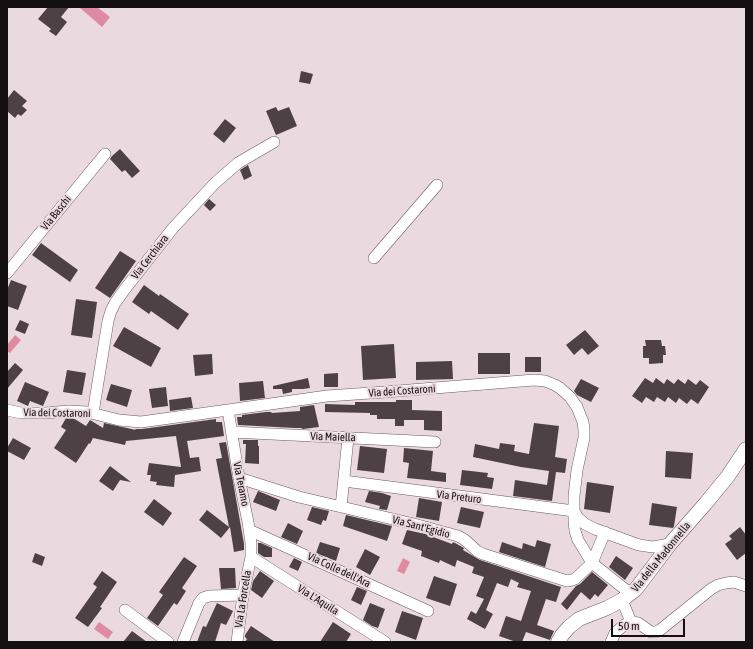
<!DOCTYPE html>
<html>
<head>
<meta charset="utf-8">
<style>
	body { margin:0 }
	#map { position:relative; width:753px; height:649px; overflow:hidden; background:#ead9de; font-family:"Asap Condensed",sans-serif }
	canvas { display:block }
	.frame { position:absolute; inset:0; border:8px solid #140f10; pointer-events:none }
	.scale { position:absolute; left:611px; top:619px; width:74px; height:18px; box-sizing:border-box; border:2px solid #140f10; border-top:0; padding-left:5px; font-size:12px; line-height:14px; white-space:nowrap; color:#140f10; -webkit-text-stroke:3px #ead9de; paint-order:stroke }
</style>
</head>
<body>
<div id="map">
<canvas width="753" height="649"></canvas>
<div class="frame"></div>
<div class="scale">50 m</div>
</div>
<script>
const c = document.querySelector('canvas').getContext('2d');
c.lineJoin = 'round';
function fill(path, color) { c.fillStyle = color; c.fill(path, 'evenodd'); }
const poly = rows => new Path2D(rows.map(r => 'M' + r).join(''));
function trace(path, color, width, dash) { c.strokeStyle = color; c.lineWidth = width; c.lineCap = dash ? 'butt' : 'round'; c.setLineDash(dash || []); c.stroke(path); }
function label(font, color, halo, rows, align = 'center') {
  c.font = font + ' "Asap Condensed",sans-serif'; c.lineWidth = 4; c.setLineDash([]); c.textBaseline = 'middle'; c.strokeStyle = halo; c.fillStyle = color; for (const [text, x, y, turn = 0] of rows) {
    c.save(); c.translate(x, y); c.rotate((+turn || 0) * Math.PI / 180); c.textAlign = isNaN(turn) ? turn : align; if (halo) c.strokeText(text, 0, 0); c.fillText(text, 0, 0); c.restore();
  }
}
fill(poly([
	[81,7,97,7,110,17,102,27,80,8],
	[15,335,21,340,10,353,7,351,7,345],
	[403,558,410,562,404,574,397,571],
	[99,622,113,632,108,639,94,629]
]), '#de8aa3');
fill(poly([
	[48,7,69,7,61,17,67,22,56,36,49,31,51,29,38,19],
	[301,71,313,74,310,84,299,82],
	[14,90,27,101,22,106,27,110,21,116,18,114,15,118,7,111,7,99],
	[276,107,278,111,289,107,297,126,276,135,266,111],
	[225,119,236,128,224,143,213,134],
	[120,149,140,171,132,178,125,170,122,172,110,159,112,156],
	[248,165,252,176,244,180,240,170],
	[209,199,216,205,210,211,204,205],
	[41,243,78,270,70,282,32,255],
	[120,251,136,261,110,298,95,288],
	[11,280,27,286,18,310,7,306,7,290],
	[144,285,159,296,160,294,189,314,178,330,151,311,149,314,132,302],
	[76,299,97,302,92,338,71,335],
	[20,320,29,324,25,334,15,330],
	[124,327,161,348,151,367,113,346],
	[585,330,599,346,588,355,582,348,574,355,566,345],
	[645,340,661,340,662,346,665,346,666,355,663,355,663,363,649,364,649,358,643,358,643,346,646,346],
	[394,344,396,378,363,380,361,346],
	[478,353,510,353,510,374,478,374],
	[212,354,213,374,195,376,193,355],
	[525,357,541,357,541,372,525,372],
	[452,361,453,379,416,380,416,362],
	[15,363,23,370,7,389,7,372],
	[67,370,86,373,82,395,63,392],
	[338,373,338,387,324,387,324,374],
	[308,378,310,388,303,389,292,389,292,392,283,394,282,389,273,389,273,386],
	[645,378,653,383,656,378,664,384,667,379,674,384,678,379,685,384,688,379,696,385,700,380,709,387,698,404,691,399,687,404,679,398,676,403,668,397,665,402,657,397,654,402,646,397,642,403,632,396],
	[581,379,599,388,591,402,577,395,574,391],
	[263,381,265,398,240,401,239,383],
	[25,382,49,392,43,406,30,401,28,406,17,401],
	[111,384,132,390,127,407,106,400],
	[166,387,168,406,152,408,149,389],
	[191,397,193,408,170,411,169,400],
	[396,400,412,400,412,410,442,411,442,431,424,430,424,420,404,420,404,426,395,426,395,419,377,419,377,415,370,415,370,413,325,412,325,404,355,405,355,402,396,402],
	[314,405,319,427,303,429,301,428,295,428,238,425,237,417,242,417,242,415,266,412,271,412,272,413,300,411,300,407],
	[66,418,73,418,86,426,90,420,103,428,104,423,136,430,135,429,142,429,216,419,216,422,222,422,224,436,187,441,190,458,199,457,201,471,175,475,174,487,156,485,157,482,150,481,151,475,147,475,149,463,181,467,176,436,126,441,125,445,93,438,90,444,89,443,76,463,54,448,66,430,61,427],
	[534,423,559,426,555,457,567,459,565,473,556,472,552,501,513,496,515,480,547,485,549,471,521,467,473,457,475,444,499,449,500,443,515,445,514,451,529,454],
	[13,438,31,448,24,460,7,451,7,448],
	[243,440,258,440,258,446,259,446,259,464,245,463,246,444,243,444],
	[226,442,244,544,244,550,234,552,230,527,221,538,199,520,207,510,229,527,216,459,222,458,219,443],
	[360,446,387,449,384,473,357,470],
	[404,448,433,451,431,471,446,473,446,482,407,478,409,463,403,462],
	[666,451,693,453,691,479,665,477],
	[110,466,131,482,120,480,113,491,99,481],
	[462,470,488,473,487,477,494,478,492,489,460,485],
	[587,482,614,486,610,513,584,509],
	[258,491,280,500,276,511,253,502],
	[369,491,382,493,391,496,387,510,379,509,380,506,365,502],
	[419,498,442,502,439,521,416,517],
	[154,499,172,513,163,526,144,512],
	[652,503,677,507,674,526,673,528,649,525],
	[312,507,329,511,326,521,323,520,321,525,307,520],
	[461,507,484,512,480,528,457,523],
	[346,515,392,526,387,541,343,526],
	[288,523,303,531,297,544,281,537],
	[740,527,746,535,746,553,737,560,725,544,732,539,729,536],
	[407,530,425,534,452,544,453,542,455,543,464,548,463,550,480,560,561,587,556,602,546,599,537,625,554,631,550,640,526,632,522,642,516,642,499,636,506,616,521,621,531,591,517,587,519,583,511,579,508,587,497,583,486,610,493,614,485,629,467,619,471,611,476,614,484,599,476,596,484,577,472,573,474,567,457,560,455,567,440,560,439,563,421,556,422,551,402,544],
	[537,540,551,544,545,567,499,552,502,542,522,549,523,543,535,547],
	[320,542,340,548,336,561,316,553],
	[258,543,261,543,272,548,272,557,264,557,258,553],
	[365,549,380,557,370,575,356,567],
	[35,553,45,557,42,566,32,562],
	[616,556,633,568,625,580,609,567],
	[184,557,197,566,182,588,186,591,177,605,174,603,158,626,147,618,163,595,159,592],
	[294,558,302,562,298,571,289,567],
	[219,568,235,568,236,588,221,589],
	[102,571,117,582,100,607,102,608,88,627,75,618,97,587,93,584],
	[260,571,274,581,262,598,251,590,253,581],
	[592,572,608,585,598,597,595,594,590,600,581,592,567,610,561,604,576,586,580,584],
	[434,576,457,584,450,606,426,598],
	[357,587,367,591,361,605,351,600],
	[217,603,233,611,226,625,221,623,215,642,197,642,203,626,206,627],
	[370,603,385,609,378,628,372,626,363,620],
	[402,611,423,618,416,640,395,632],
	[333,622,351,634,346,642,320,642],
	[251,626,275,642,245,642,247,639,245,637,245,635],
	[132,631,147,642,123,642]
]), '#4e4145');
const minor = poly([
	[374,258,437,185],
	[7,273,105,154],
	[7,410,21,413,45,413,69,411,87,412,119,420,141,422,228,410,327,396,385,392,534,380,545,381,555,385,560,388,570,397,577,407,583,422,584,430,584,438,577,470,574,496,574,511,578,518,585,524,595,529,639,545,653,547,670,544],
	[228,410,239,478,248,522,251,543,251,557,243,595,237,642],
	[93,413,108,321,111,311,115,303,125,289,173,228,215,183,238,163,274,142],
	[231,432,435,442],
	[239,478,299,497,414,524,458,536,465,540,477,551,483,554,567,581,572,580,575,579,592,563,605,532],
	[344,481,574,511],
	[341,507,348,438],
	[574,511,574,521,575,531,578,540,592,563,631,594],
	[249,530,428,611],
	[251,557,385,642],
	[622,600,631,622,638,623,651,632,656,632,660,630,711,589,718,585,726,583,734,582,746,586],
	[125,610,168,642],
	[183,642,199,603,203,598,209,596,243,595],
	[611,642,615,633,624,625,631,622]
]);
const major = poly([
	[558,642,562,635,569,627,579,619,607,608,622,600,636,589,670,544,706,503,728,476,746,449]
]);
trace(minor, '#695b5f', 12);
trace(major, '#695b5f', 15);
trace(minor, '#fff', 11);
trace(major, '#fff', 14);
label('11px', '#140f10', '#ead9de', [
	["Via Baschi",56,213,-51],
	["Via Cerchiara",150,257,-52],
	["Via dei Costaroni",402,391,-4],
	["Via dei Costaroni",57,413,1],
	["Via Maiella",333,437,2],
	["Via Teramo",241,484,79],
	["Via Preturo",459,497,7],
	["Via Sant'Egidio",421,527,15],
	["Via della Madonnella",661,557,-51],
	["Via Colle dell'Ara",339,570,25],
	["Via La Forcella",243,599,-81],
	["Via L'Aquila",318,600,32]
]);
</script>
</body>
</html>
